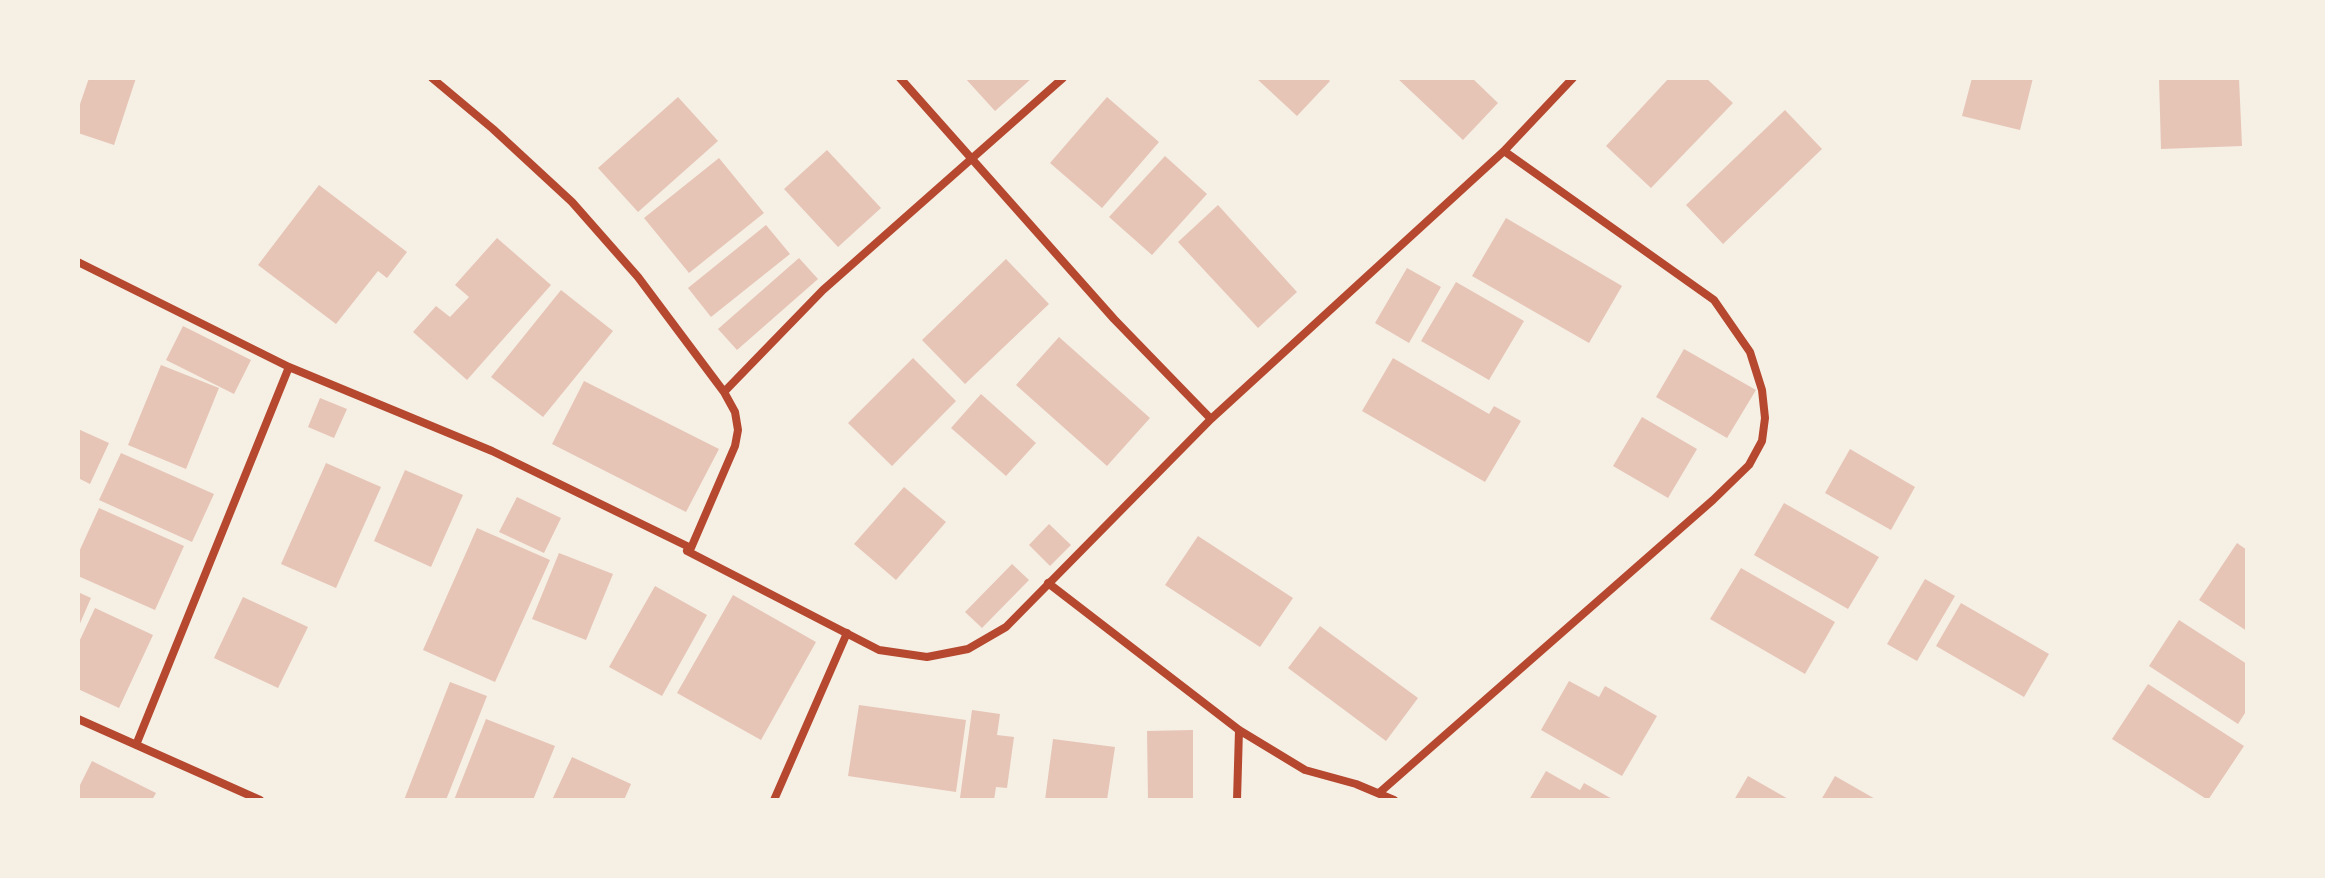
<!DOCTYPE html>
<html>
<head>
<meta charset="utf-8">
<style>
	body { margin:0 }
	#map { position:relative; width:2325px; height:878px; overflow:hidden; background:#f6efe4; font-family:"Public Sans",sans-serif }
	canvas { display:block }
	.frame { position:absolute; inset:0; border:80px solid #f6efe4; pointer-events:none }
</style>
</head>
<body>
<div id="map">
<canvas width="2325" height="878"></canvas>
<div class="frame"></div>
</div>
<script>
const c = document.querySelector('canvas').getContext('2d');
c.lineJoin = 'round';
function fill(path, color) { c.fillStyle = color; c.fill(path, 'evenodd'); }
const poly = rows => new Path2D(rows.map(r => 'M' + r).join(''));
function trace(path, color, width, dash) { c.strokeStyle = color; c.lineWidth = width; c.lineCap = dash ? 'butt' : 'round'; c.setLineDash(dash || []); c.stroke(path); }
fill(poly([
	[89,78,136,78,114,145,78,133,78,110],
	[965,78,1032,78,995,111],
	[1256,78,1327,78,1330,81,1297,116],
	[1397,78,1472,78,1498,103,1463,140],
	[1669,78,1706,78,1733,103,1651,188,1606,146],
	[1972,78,2033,78,2020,130,1962,116],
	[2159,78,2239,78,2242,146,2161,149],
	[678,97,718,141,638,212,598,168],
	[1107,97,1159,142,1102,208,1050,163],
	[1785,110,1822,149,1723,244,1686,205],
	[827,150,881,208,838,247,784,189],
	[1165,156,1207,194,1152,255,1109,217],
	[719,158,764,213,689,273,644,218],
	[319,185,407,252,387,278,378,271,336,324,258,265],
	[1218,205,1297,292,1258,328,1178,242],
	[1506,218,1622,286,1589,343,1472,276],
	[766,225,790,254,711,317,688,288],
	[497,238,551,285,467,380,413,332,436,306,450,317,469,297,455,285],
	[799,258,818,279,737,350,718,329],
	[1006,259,1049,304,965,384,922,340],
	[1407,268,1441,287,1409,343,1375,323],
	[1456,282,1524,321,1489,380,1421,341],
	[561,290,613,331,543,417,491,377],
	[183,326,251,360,234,394,166,360],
	[1059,337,1150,418,1107,466,1016,385],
	[1684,349,1756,390,1727,438,1656,397],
	[913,358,956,401,892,466,848,423],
	[1393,358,1489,414,1494,406,1521,421,1485,482,1362,411],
	[161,365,219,388,186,469,128,445],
	[584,381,719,449,686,512,552,444],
	[981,394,1036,443,1006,476,951,428],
	[320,398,347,409,334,438,308,427],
	[1642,417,1697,449,1668,498,1613,466],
	[78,429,109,443,90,484,78,478],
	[1850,449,1915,487,1891,530,1825,493],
	[121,453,214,494,192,542,99,500],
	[326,463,381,487,336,588,281,564],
	[405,470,463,495,431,567,374,541],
	[904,487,946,522,896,580,854,544],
	[517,497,561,518,544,553,499,532],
	[1784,503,1879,557,1848,609,1754,555],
	[99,508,184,546,155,610,78,576,78,554],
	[1049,524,1071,545,1050,566,1029,545],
	[477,528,550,560,495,682,423,650],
	[1198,536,1293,598,1260,647,1165,585],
	[2237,543,2247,550,2247,631,2199,600],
	[559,553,613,574,586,640,532,619],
	[1012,564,1029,580,982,628,965,612],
	[1741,568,1835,622,1805,674,1710,619],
	[1925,579,1955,596,1917,661,1887,644],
	[655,586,707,615,662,696,609,667],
	[78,592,91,598,78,628],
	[733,595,816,642,761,740,677,693],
	[243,597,308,627,278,688,214,658],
	[1961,603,2049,654,2024,697,1936,646],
	[95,608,153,635,119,708,78,689,78,644],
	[2179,620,2247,664,2247,710,2238,724,2149,666],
	[1320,626,1418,698,1386,741,1288,668],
	[1569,681,1599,697,1605,686,1657,716,1622,776,1541,730],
	[450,682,487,696,446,800,404,800],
	[2148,684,2244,746,2208,800,2112,739],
	[859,705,966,720,956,792,848,776],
	[972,710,1000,714,997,735,1014,737,1007,788,996,787,994,800,960,798],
	[486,719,555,746,533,800,454,800],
	[1193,730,1193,800,1148,800,1147,731],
	[1053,739,1115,747,1107,800,1045,800],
	[572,757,631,784,624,800,552,800],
	[92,761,156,793,152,800,78,800,78,789],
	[1546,771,1580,790,1584,783,1614,800,1529,800],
	[1748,776,1790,800,1734,800],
	[1835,776,1877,800,1821,800]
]), '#e6c5b7');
trace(poly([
	[432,78,493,129,572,202,638,277,724,392,735,412,738,430,735,446,691,548],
	[900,78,1114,319,1211,419],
	[78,262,289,367,492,451,691,548,687,551,879,650,927,657,968,649,1006,627,1211,419,1504,151,1573,78],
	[724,392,823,290,1063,78],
	[1048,583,1239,730,1305,770,1356,784,1394,800],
	[78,719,260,800],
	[136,745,289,367],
	[1379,793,1713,500,1749,465,1762,441,1765,418,1762,390,1750,352,1714,300,1504,151],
	[774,800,847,633],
	[1237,800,1239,730]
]), '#b5482f', 8);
</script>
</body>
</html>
